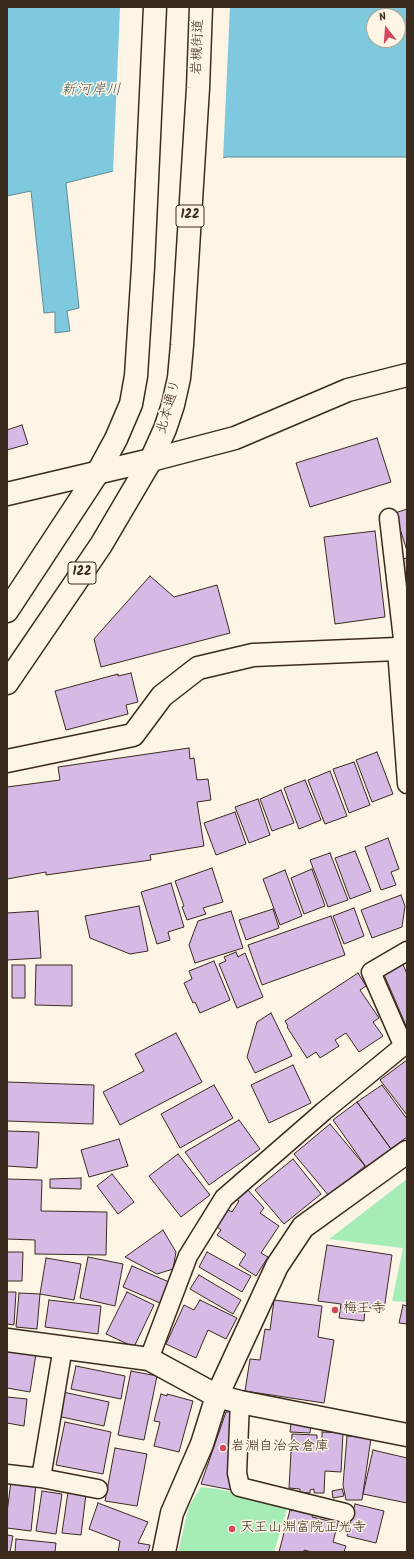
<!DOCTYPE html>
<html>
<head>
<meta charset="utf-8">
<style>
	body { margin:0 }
	#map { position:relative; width:414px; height:1559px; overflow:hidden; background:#fcf5e5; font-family:Kalam,sans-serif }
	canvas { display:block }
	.frame { position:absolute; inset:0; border:8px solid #3b2a1e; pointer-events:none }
	.north { position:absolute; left:366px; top:8px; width:40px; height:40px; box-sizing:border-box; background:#fcf5e5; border:1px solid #afa495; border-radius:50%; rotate:343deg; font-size:11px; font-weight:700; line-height:16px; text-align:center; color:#3b2a1e }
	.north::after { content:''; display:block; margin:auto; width:14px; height:18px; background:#d1495b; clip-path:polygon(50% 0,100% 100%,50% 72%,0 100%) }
</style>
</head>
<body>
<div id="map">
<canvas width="414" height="1559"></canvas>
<div class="frame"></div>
<div class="north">N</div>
</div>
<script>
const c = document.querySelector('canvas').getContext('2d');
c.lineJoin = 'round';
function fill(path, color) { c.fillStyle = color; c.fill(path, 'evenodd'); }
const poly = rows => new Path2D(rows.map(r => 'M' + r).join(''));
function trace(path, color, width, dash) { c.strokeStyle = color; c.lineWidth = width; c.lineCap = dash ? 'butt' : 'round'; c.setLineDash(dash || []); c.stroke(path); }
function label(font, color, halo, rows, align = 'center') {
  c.font = font + ' Kalam,"Klee One",sans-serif'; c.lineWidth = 3; c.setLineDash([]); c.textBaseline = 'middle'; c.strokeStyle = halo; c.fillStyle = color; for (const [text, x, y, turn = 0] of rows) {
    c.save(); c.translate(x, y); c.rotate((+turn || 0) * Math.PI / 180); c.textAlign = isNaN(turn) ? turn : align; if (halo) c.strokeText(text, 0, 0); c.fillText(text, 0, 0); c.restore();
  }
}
fill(poly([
	[407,1179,407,1302,392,1301,403,1248,329,1239],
	[201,1487,218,1489,288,1506,274,1552,178,1552,189,1506]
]), '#a6ecb7');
const water = poly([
	[7,7,407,7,407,157,228,157,113,171,66,183,79,308,67,311,70,331,55,333,55,312,44,313,31,191,7,196,7,7],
	[374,16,398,16,398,40,374,40,374,16]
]);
fill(water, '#7ec9de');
trace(water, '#638991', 1);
fill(poly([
	[120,7,230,7,223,160,113,174]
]), '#fcf5e5');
const building = poly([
	[22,425,28,444,7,450,7,430,22,425],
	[377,438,391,482,310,507,296,463,377,438],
	[407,509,407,551,395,513,407,509],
	[375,531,385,617,335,624,324,537,375,531],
	[407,558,407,599,398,560,407,558],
	[150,576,174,597,217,585,230,633,101,667,94,639,150,576],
	[131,673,138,702,126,705,128,714,66,730,55,691,118,674,118,676,131,673],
	[189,748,190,759,194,758,197,780,208,779,211,800,197,802,204,846,150,855,151,860,46,875,46,872,7,879,7,787,60,780,58,767,189,748],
	[377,752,393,794,372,802,356,760,377,752],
	[354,762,370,805,349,813,333,769,354,762],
	[330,771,347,816,325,824,308,780,330,771],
	[305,780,321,820,299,829,284,788,305,780],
	[281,790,294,823,272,831,260,799,281,790],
	[258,799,270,835,249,843,235,807,258,799],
	[235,812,246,844,216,855,204,823,235,812],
	[388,838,399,869,391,872,396,885,381,890,365,847,388,838],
	[355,851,371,891,350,899,335,858,355,851],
	[330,853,348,900,328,907,310,860,330,853],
	[212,868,223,902,203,908,206,914,187,920,182,907,184,906,175,881,212,868],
	[312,869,325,906,304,914,291,878,312,869],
	[285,870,302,916,280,925,263,879,285,870],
	[171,883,184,927,168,932,170,940,157,944,141,892,171,883],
	[401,895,405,906,402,927,372,938,361,910,401,895],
	[139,906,148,951,130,954,90,938,85,916,139,906],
	[354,908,364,936,344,944,333,916,354,908],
	[273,909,279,928,246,940,239,920,273,909],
	[38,911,41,958,7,960,7,913,38,911],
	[231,911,243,948,195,963,189,945,198,921,231,911],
	[331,916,345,955,262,985,248,945,331,916],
	[236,952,238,957,245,953,263,997,237,1008,219,964,226,961,224,957,236,952],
	[214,961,230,1000,200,1013,195,1002,193,1003,184,983,192,979,189,971,214,961],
	[402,962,407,974,407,1028,382,970,402,962],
	[12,965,25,965,25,998,12,998,12,965],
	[36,965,72,965,72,1006,35,1005,36,965],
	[358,973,366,986,360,990,379,1018,373,1022,383,1036,359,1052,346,1033,335,1040,339,1046,320,1058,316,1052,307,1058,287,1027,288,1026,285,1021,358,973],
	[271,1013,292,1056,255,1073,247,1057,257,1022,271,1013],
	[176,1033,202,1082,120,1125,103,1092,144,1071,135,1054,176,1033],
	[407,1060,407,1115,380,1080,407,1060],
	[293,1065,311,1103,269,1123,251,1085,293,1065],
	[7,1082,94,1085,93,1124,7,1121,7,1082],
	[214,1085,233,1118,180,1148,161,1114,214,1085],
	[382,1085,407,1119,407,1137,391,1149,357,1102,382,1085],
	[357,1102,391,1149,366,1167,333,1120,357,1102],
	[239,1120,260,1149,209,1185,185,1152,239,1120],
	[330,1124,365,1166,329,1196,294,1154,330,1124],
	[7,1131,39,1132,37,1168,7,1166,7,1131],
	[119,1139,128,1166,89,1177,81,1150,119,1139],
	[178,1154,210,1195,181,1217,149,1176,178,1154],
	[293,1159,321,1194,284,1224,255,1190,293,1159],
	[112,1174,134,1202,118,1214,97,1186,112,1174],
	[81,1178,81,1189,50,1188,50,1179,81,1178],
	[7,1179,42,1180,41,1211,107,1212,106,1255,35,1254,35,1240,7,1239,7,1179],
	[247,1189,264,1208,260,1213,279,1226,261,1253,268,1257,256,1276,239,1265,246,1254,217,1235,221,1230,216,1226,226,1209,232,1212,239,1201,236,1199,247,1189],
	[163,1230,176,1252,173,1269,157,1274,125,1257,163,1230],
	[327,1245,392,1255,384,1310,365,1307,364,1321,339,1318,341,1304,318,1301,327,1245],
	[7,1252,23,1252,22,1281,7,1281,7,1252],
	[207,1252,251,1276,242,1292,199,1267,207,1252],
	[88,1257,123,1264,115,1306,80,1298,88,1257],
	[46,1258,81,1264,74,1300,40,1294,46,1258],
	[132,1266,169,1282,160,1303,123,1287,132,1266],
	[199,1275,241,1300,233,1314,190,1289,199,1275],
	[7,1292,16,1292,14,1325,7,1324,7,1292],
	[127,1292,154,1305,134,1347,106,1334,127,1292],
	[19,1293,40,1294,37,1329,16,1327,19,1293],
	[49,1300,101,1306,98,1334,45,1327,49,1300],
	[200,1300,237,1318,226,1339,208,1330,196,1358,166,1344,184,1305,194,1310,200,1300],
	[274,1300,322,1306,318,1337,334,1340,324,1403,245,1391,250,1359,260,1360,265,1329,270,1330,274,1300],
	[403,1305,407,1306,407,1324,399,1323,403,1305],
	[7,1350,36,1354,30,1392,7,1388,7,1350],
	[76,1366,125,1376,121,1399,71,1389,76,1366],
	[131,1371,157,1376,144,1440,118,1435,131,1371],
	[63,1392,109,1402,104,1426,57,1416,63,1392],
	[161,1394,167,1396,167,1394,193,1401,179,1452,154,1446,160,1422,154,1421,161,1394],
	[7,1397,27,1399,24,1426,7,1423,7,1397],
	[226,1412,234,1412,232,1490,201,1484,226,1412],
	[65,1422,111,1432,103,1474,56,1465,65,1422],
	[291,1423,311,1424,310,1433,290,1432,291,1423],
	[322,1432,343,1433,341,1472,325,1471,324,1493,314,1493,314,1489,310,1490,310,1493,300,1492,300,1489,289,1488,292,1434,317,1435,317,1440,322,1441,322,1432],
	[347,1436,371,1438,362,1500,346,1500,343,1485,347,1436],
	[115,1448,147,1454,137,1506,105,1501,115,1448],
	[373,1450,407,1458,407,1503,363,1494,373,1450],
	[11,1481,36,1484,31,1531,7,1528,7,1513,11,1481],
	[342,1489,344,1496,333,1498,332,1491,342,1489],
	[42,1491,62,1494,56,1534,36,1531,42,1491],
	[68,1492,86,1494,81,1535,62,1533,68,1492],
	[98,1503,148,1522,138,1543,150,1545,148,1552,118,1552,120,1541,89,1529,98,1503],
	[355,1504,384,1511,376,1543,347,1536,355,1504],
	[293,1508,301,1510,300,1512,313,1515,312,1517,338,1523,333,1542,346,1546,344,1552,312,1552,304,1550,304,1552,279,1552,290,1510,292,1511,293,1508],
	[7,1535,13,1536,10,1552,7,1552,7,1535],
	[16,1539,56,1543,55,1552,15,1552,16,1539]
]);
fill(building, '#d7b9e6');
trace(building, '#3b2a1e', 1);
const service = poly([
	[389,518,404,648],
	[407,647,397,649,407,784],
	[403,1045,371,972,407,951],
	[149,1359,188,1256,224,1198,324,1111,407,1043],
	[240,1402,237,1473,240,1487,345,1513],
	[7,1474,41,1478,63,1347],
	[41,1478,98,1489]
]);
const minor = poly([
	[151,460,235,438,348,390,407,375],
	[7,761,133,735,162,696,198,668,253,655,397,649],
	[7,1340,149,1359,217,1396,240,1402,407,1435],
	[164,1552,172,1513,202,1444,217,1396,277,1266,303,1227,407,1152]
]);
const tertiary = poly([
	[7,494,151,460]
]);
const trunk = poly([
	[7,611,97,474,116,439,131,404,136,376,143,267,155,7],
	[7,683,101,545,151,460,165,429,173,405,179,378,182,345,198,88,201,7]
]);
trace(service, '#3b2a1e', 21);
trace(minor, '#3b2a1e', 25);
trace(tertiary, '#3b2a1e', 25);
trace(trunk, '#3b2a1e', 25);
trace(service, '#fcf5e5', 18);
trace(minor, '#fcf5e5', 22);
trace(tertiary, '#fcf5e5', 22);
trace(trunk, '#fcf5e5', 22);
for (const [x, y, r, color] of [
	[335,1310,4,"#d1495b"],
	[223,1448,4,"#d1495b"],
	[232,1529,4,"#d1495b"]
]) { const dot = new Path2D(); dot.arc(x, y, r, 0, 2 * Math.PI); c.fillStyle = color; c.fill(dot); trace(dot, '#fcf5e5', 1.5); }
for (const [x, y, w] of [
	[190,216,28],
	[82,573,28]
]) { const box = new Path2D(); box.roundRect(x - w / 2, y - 11, w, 22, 3); c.fillStyle = '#fcf5e5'; c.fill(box); trace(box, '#3b2a1e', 1); }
label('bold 13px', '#3b2a1e', null, [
	["122",190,216],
	["122",82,573]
]);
label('14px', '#3b2a1e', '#fcf5e5', [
	["岩槻街道",199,47,-88],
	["北本通り",170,407,-74]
]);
label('14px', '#3b2a1e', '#fcf5e5', [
	["梅王寺",343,1310],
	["岩淵自治会倉庫",231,1448],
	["天王山淵富院正光寺",240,1529]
], 'left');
label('italic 15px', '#4f5a58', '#fcf5e5', [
	["新河岸川",91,91]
]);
</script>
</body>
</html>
